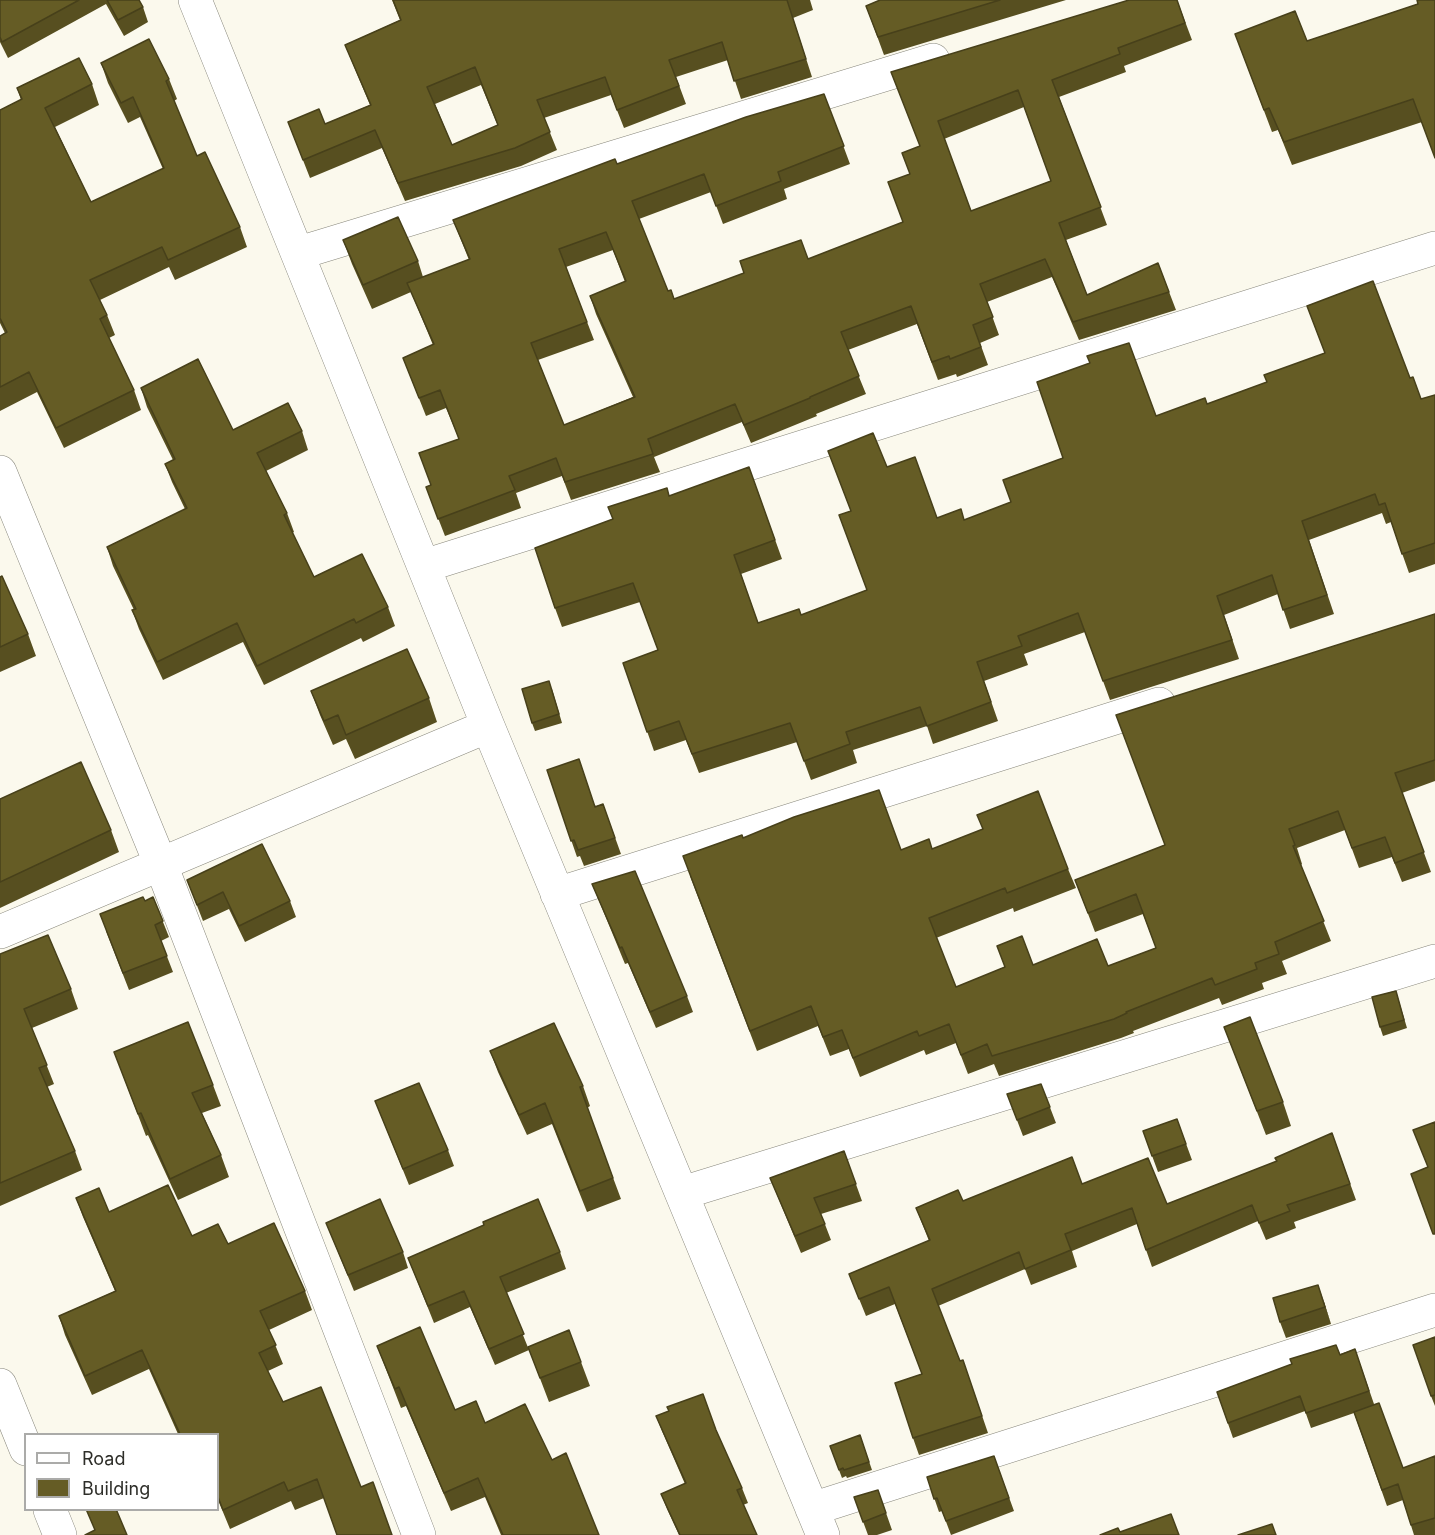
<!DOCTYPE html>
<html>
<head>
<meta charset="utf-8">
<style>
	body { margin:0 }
	#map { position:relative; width:1435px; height:1535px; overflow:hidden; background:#fbf9ed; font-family:Inter,sans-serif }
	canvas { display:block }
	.legend { position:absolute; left:24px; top:1433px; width:195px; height:78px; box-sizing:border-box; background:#fff; border:2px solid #ababa9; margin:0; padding:8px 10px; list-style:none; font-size:18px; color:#2e2e29 }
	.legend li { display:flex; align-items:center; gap:12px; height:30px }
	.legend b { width:30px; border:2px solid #ababa9 }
</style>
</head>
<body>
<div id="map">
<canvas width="1435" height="1535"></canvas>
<ul class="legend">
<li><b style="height:8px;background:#fff"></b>Road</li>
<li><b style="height:16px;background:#655c25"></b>Building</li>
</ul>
</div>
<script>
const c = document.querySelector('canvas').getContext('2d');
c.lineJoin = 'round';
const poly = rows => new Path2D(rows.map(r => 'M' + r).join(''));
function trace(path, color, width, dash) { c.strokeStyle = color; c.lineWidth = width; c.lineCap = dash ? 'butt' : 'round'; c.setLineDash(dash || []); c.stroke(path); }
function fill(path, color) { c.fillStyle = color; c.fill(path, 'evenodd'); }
const minor = poly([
	[195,0,488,726,823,1535],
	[299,253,933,60],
	[0,472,161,865,419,1535],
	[424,566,1435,248],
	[557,894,1159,704],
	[0,932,488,726],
	[682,1193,1435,961],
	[0,1385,26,1449],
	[812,1509,1435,1310],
	[50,1510,60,1535]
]);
trace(minor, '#89887d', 34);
trace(minor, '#fff', 33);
fill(poly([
	[0,0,139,0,143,7,148,22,124,36,106,4,8,58,0,42],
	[392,0,810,0,813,10,793,18,812,77,741,99,728,60,676,77,686,104,624,128,611,95,544,118,557,150,521,166,405,201,382,148,310,178,288,122,325,124,370,105,352,62,345,45,400,20],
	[481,85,498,126,452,145,435,104],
	[880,0,1066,0,884,55,866,6],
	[1177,0,1192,40,1124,66,1126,72,1059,97,1107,225,1066,240,1087,295,1158,263,1176,310,1079,340,1052,277,987,302,999,335,980,343,988,365,957,377,956,374,938,380,917,324,848,350,866,394,816,414,817,416,751,443,742,422,654,457,660,472,571,500,562,476,516,493,521,508,445,536,426,487,431,485,459,439,446,408,426,416,403,358,433,345,411,292,372,309,352,264,343,240,418,261,423,277,469,260,453,220,824,94,850,164,784,189,787,199,723,224,711,192,639,219,668,291,674,299,808,259,903,223,910,174,920,146,891,72],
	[1024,107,1051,181,971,211,944,139],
	[613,250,625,282,590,296,596,314,633,397,564,425,538,360,594,340,566,267],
	[1435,0,1422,122,1292,165,1278,130,1272,132,1235,34,1307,41,1418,4],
	[101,63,169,79,177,99,174,101,197,156,240,227,247,247,175,280,169,267,100,300,107,315,115,335,109,338,134,390,141,410,64,448,37,392,0,411,0,336,5,333,0,323,0,110,21,100,17,88,92,84,99,105,55,127,91,202,163,169,140,117,128,123,108,83],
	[1307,306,1410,378,1421,399,1435,395,1435,564,1409,573,1391,522,1386,524,1382,513,1309,540,1334,614,1290,629,1278,594,1224,615,1239,659,1110,700,1085,632,1024,654,1028,665,984,681,998,721,933,744,927,726,853,750,857,763,811,780,797,742,699,773,686,740,654,751,623,663,658,650,640,602,562,627,555,608,669,496,749,467,782,559,741,574,758,623,801,615,867,590,851,511,828,451,887,467,937,518,965,520,1011,502,1063,458,1156,416,1207,404,1267,382,1325,353],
	[141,388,233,430,302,431,308,450,266,471,287,513,294,532,292,533,314,577,388,607,395,626,363,642,361,638,264,685,243,642,163,680,139,629,132,610,134,610,113,566,107,547,185,509,172,482,165,464,173,460,147,407],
	[0,577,28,634,36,656,0,672],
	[1435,614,1435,781,1402,793,1431,872,1402,882,1392,857,1359,868,1345,830,1297,848,1302,864,1301,865,1331,941,1282,961,1287,974,1262,983,1264,989,1222,1005,1219,998,1133,1031,1134,1033,1121,1038,999,1076,994,1064,968,1074,956,1043,926,1055,924,1050,860,1077,849,1049,830,1056,818,1026,757,1051,690,876,743,838,901,850,932,849,1068,869,1076,888,1014,912,1013,908,936,938,956,987,1033,965,1108,966,1156,948,1143,914,1095,932,1075,880,1165,845],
	[552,689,562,723,535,731,532,723],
	[311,691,429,698,437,722,355,759,346,739,333,745,320,715],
	[547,770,596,806,603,804,621,854,584,866,580,856,577,857],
	[0,799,111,830,119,852,0,908],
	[187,880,290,901,296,917,245,942,229,909,203,921],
	[592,884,687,996,693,1012,656,1028,628,963,625,964],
	[153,897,169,937,161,941,173,972,129,990,106,931,145,901],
	[0,954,71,989,78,1009,32,1028,54,1084,47,1087,75,1151,82,1170,0,1206],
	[1396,991,1407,1028,1383,1036,1380,1027],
	[1224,1027,1283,1102,1291,1126,1266,1135],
	[490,1051,583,1086,590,1106,587,1108,621,1199,587,1212,552,1124,527,1135,498,1072],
	[122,1073,213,1085,221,1106,202,1113,221,1155,229,1177,178,1200,148,1135,146,1136],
	[1041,1084,1056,1123,1023,1136,1007,1094],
	[375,1101,448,1150,454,1166,409,1185],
	[1177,1119,1192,1160,1158,1172,1143,1131],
	[1332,1133,1356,1200,1294,1222,1296,1228,1266,1240,1258,1221,1152,1267,1137,1224,1072,1251,1077,1267,1031,1285,1025,1269,938,1306,960,1361,963,1360,988,1433,919,1455,913,1438,922,1374,895,1304,866,1316,849,1274,929,1241,916,1208,1082,1184,1167,1204,1277,1161],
	[844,1151,862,1201,821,1214,831,1240,801,1253,770,1178],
	[76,1198,109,1212,192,1236,228,1244,305,1291,312,1310,269,1330,283,1364,268,1371,283,1402,361,1487,392,1535,324,1498,295,1510,291,1501,230,1529,218,1500,218,1434,178,1434,149,1369,92,1395,65,1335,59,1316,115,1291,83,1217],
	[326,1223,403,1252,408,1268,354,1291],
	[560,1252,566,1269,506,1293,529,1350,495,1365,470,1307,434,1323,408,1258],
	[1324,1302,1331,1324,1286,1338,1280,1322],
	[1435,1337,1435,1406,1431,1396],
	[1336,1345,1340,1354,1355,1349,1374,1404,1403,1468,1435,1456,1435,1535,1414,1535,1403,1500,1387,1506,1354,1413,1311,1428,1305,1411,1233,1438,1217,1392,1292,1364],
	[377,1346,455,1410,485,1423,552,1460,599,1535,501,1535,485,1497,451,1511,406,1406,401,1408],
	[528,1347,581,1362,590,1386,549,1402],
	[656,1416,716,1430,742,1488,748,1503,743,1505,757,1535,679,1535,667,1509,661,1494,685,1484,662,1431],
	[860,1435,872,1470,847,1478,846,1476,842,1478,830,1446],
	[994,1456,1014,1511,951,1535,942,1511,939,1512,927,1477],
	[878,1490,892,1530,877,1535,868,1535,854,1497]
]), '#574f20');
fill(poly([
	[1318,1285,1324,1302,1331,1324,1325,1307]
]), '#47401a');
const building = poly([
	[0,0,79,0,2,42,0,37,0,0],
	[107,0,139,0,143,7,118,20,107,0],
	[393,0,787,0,806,59,734,81,722,42,669,60,679,86,617,110,605,77,537,100,550,132,515,148,398,183,375,130,303,160,288,122,319,109,325,124,371,105,345,45,401,20,393,0],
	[475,67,498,125,452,145,427,87,475,67],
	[880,0,1000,0,878,37,866,6,880,0],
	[1129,0,1177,0,1185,23,1118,48,1120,54,1052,80,1101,207,1059,223,1087,295,1158,263,1169,292,1073,322,1045,259,980,284,993,317,973,325,981,347,950,359,949,356,932,362,911,306,841,332,859,376,810,397,810,398,744,425,735,404,648,439,653,454,565,482,556,458,509,476,515,490,438,519,426,487,431,485,419,453,459,439,440,390,419,398,403,358,434,344,407,283,470,259,453,220,615,159,617,164,746,117,824,94,844,146,778,172,781,181,716,206,704,174,632,201,668,291,671,290,674,299,744,273,740,261,801,240,808,259,903,222,888,182,910,174,902,153,920,146,891,72,1129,0],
	[1018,90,1051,181,971,211,938,121,1018,90],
	[606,232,626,281,590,296,635,397,564,425,531,343,587,322,559,249,606,232],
	[1417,0,1435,0,1435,158,1413,99,1284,142,1269,108,1264,110,1235,34,1295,11,1307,41,1418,4,1417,0],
	[149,39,169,79,166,81,197,156,205,152,240,227,168,260,162,247,90,280,107,315,100,319,134,390,56,428,29,372,0,387,0,336,7,332,0,318,0,110,22,99,17,88,79,58,92,84,45,108,91,202,164,168,133,97,121,103,101,63,149,39],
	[398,217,418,261,363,285,343,240,398,217],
	[1373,281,1410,378,1413,377,1421,399,1435,395,1435,543,1402,554,1385,503,1379,505,1375,494,1302,521,1327,595,1283,610,1272,575,1217,596,1232,640,1103,681,1078,613,1018,636,1022,646,977,662,991,702,927,726,920,707,846,732,850,744,804,761,790,723,692,754,679,721,647,732,623,663,658,650,633,583,555,608,535,548,613,519,608,507,667,488,669,496,749,467,775,540,734,555,758,623,799,609,801,615,867,590,839,515,851,511,828,451,873,433,887,467,915,457,937,518,961,509,964,520,1011,502,1003,480,1063,458,1037,382,1090,363,1087,356,1129,343,1156,416,1205,398,1207,404,1267,382,1264,375,1325,353,1307,306,1373,281],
	[198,359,233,430,288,403,302,431,257,453,287,513,284,515,314,577,362,554,388,607,356,623,354,619,257,666,237,623,157,662,132,610,136,609,107,547,187,508,165,464,175,459,141,388,198,359],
	[2,576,28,634,0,647,0,577,2,576],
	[1435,614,1435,760,1395,773,1424,852,1395,863,1385,837,1352,848,1338,811,1289,829,1295,845,1293,846,1324,921,1275,942,1279,954,1255,963,1257,969,1215,985,1212,978,1126,1012,1127,1013,1114,1019,992,1056,987,1044,961,1055,949,1024,919,1036,917,1031,853,1058,842,1030,823,1037,811,1006,750,1031,683,856,742,835,743,838,794,817,879,790,901,850,929,839,932,849,983,829,977,815,1038,791,1068,869,1007,893,1005,888,929,918,956,987,1005,967,997,946,1022,936,1033,965,1097,939,1108,966,1156,948,1136,894,1088,913,1075,880,1165,845,1116,715,1435,614],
	[407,649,429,698,346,735,338,715,324,721,311,691,407,649],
	[549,681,559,714,532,723,522,689,549,681],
	[579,759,595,807,603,804,615,838,578,850,574,840,571,841,547,770,579,759],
	[81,762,111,830,0,882,0,799,81,762],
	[262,844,290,901,239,926,223,892,197,905,187,880,262,844],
	[635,871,687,996,650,1012,622,947,620,948,592,884,635,871],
	[143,897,145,901,153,897,163,921,155,925,167,956,123,973,100,914,143,897],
	[48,935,71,989,24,1009,47,1065,39,1068,75,1151,0,1183,0,954,48,935],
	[1396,991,1404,1020,1380,1027,1372,997,1396,991],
	[1250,1017,1283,1102,1257,1111,1224,1027,1250,1017],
	[188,1022,213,1085,192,1093,221,1155,170,1179,141,1113,138,1114,114,1052,188,1022],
	[554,1023,583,1086,580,1087,613,1178,580,1191,545,1103,519,1115,490,1051,554,1023],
	[419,1083,448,1150,403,1169,375,1101,419,1083],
	[1041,1084,1050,1107,1017,1120,1007,1094,1041,1084],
	[1177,1119,1186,1144,1152,1156,1143,1131,1177,1119],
	[1435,1122,1435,1234,1433,1234,1411,1174,1428,1167,1413,1130,1435,1122],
	[1332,1133,1350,1184,1287,1205,1290,1211,1259,1223,1252,1205,1146,1250,1132,1208,1065,1234,1071,1250,1025,1269,1019,1252,932,1289,960,1361,963,1360,982,1416,913,1438,895,1383,922,1374,889,1287,859,1299,849,1274,930,1240,916,1208,958,1190,963,1201,1072,1157,1082,1184,1148,1158,1167,1204,1277,1161,1275,1158,1332,1133],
	[844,1151,856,1184,814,1198,825,1224,795,1236,770,1178,844,1151],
	[168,1185,192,1236,218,1224,228,1244,274,1223,305,1291,260,1311,276,1345,259,1353,283,1402,321,1387,361,1487,373,1482,392,1535,337,1535,317,1479,288,1491,284,1482,223,1510,218,1497,218,1434,180,1434,142,1350,85,1376,59,1316,116,1291,76,1198,99,1188,109,1212,168,1185],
	[380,1199,403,1252,348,1275,326,1223,380,1199],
	[538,1199,560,1252,500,1277,524,1334,489,1349,464,1291,428,1306,408,1258,484,1225,483,1222,538,1199],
	[1318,1285,1325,1307,1280,1322,1273,1298,1318,1285],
	[420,1327,455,1410,476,1401,485,1423,525,1404,552,1460,566,1453,599,1535,503,1535,478,1478,444,1493,399,1387,395,1389,377,1346,420,1327],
	[569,1330,581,1362,540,1378,528,1347,569,1330],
	[1435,1337,1435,1395,1431,1396,1413,1345,1435,1337],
	[1336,1345,1340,1355,1355,1349,1369,1391,1306,1413,1300,1396,1228,1423,1217,1392,1292,1364,1290,1359,1336,1345],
	[703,1394,716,1430,742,1488,737,1490,757,1535,680,1535,661,1494,686,1483,656,1416,669,1411,667,1407,703,1394],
	[1379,1403,1403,1468,1435,1456,1435,1518,1411,1525,1398,1484,1382,1490,1354,1412,1379,1403],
	[860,1435,869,1462,844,1470,843,1468,839,1470,830,1446,860,1435],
	[994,1456,1009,1498,946,1521,937,1498,934,1499,927,1477,994,1456],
	[878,1490,886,1513,863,1522,854,1497,878,1490],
	[86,1509,116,1509,127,1535,85,1535,95,1530,86,1509],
	[1171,1514,1179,1535,1100,1535,1118,1528,1120,1532,1171,1514],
	[1272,1524,1276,1535,1238,1535,1272,1524]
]);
fill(building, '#655c25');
trace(building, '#47401a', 1.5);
</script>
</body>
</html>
